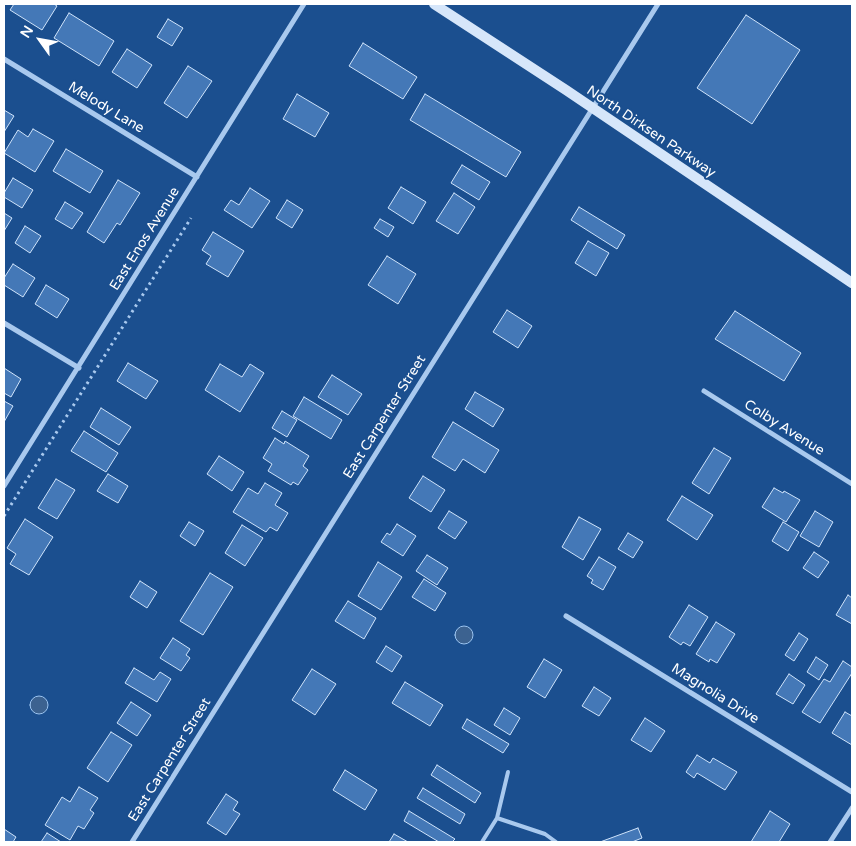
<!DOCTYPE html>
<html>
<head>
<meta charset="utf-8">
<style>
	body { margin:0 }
	#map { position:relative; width:856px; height:846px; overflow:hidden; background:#1b4f8f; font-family:"Varela Round",sans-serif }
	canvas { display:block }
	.frame { position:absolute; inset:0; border:5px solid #fff; pointer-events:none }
	.north { position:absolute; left:15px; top:15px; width:50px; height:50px; -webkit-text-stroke:4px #1b4f8f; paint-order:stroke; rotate:302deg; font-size:14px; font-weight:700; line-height:20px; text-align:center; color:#fff }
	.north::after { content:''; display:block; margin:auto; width:18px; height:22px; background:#fff; clip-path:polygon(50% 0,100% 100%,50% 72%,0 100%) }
</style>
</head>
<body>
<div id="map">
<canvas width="856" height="846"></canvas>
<div class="frame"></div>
<div class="north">N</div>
</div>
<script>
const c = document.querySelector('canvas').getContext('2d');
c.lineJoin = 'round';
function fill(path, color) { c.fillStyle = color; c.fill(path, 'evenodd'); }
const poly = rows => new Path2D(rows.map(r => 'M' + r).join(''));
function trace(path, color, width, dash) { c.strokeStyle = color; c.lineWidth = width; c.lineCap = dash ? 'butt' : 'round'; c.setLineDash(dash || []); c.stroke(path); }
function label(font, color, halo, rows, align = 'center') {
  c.font = font + ' "Varela Round",sans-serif'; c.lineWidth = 4; c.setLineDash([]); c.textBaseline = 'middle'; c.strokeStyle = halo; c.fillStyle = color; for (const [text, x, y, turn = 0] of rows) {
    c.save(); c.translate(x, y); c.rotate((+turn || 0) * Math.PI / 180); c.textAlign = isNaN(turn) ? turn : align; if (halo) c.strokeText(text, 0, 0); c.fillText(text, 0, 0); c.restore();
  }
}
const water = poly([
	'455 635a9 9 0 1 1 18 0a9 9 0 1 1-18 0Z',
	'30 705a9 9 0 1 1 18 0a9 9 0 1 1-18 0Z'
]);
fill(water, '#3c6290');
trace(water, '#9cc4f0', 1);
const building = poly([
	[14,4,54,4,57,6,42,30,10,10,14,4],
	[69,13,114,41,99,66,54,38,69,13],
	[746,15,800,50,752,124,697,88,746,15],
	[168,19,183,28,172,46,157,37,168,19],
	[363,43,417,77,403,99,349,66,363,43],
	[127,49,152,65,137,88,112,72,127,49],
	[188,66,212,81,187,118,164,103,188,66],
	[297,94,329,113,315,137,283,119,297,94],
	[425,94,521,152,506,177,410,120,425,94],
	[4,110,14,116,4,132,4,110],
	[33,129,54,141,35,172,4,153,18,130,28,137,33,129],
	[66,149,103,171,90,193,53,171,66,149],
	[462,165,490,182,479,200,451,183,462,165],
	[13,178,33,190,22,208,4,197,4,193,13,178],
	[118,180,140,193,120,225,117,223,104,243,87,232,118,180],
	[401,187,426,202,413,224,388,208,401,187],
	[250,188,270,201,252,228,224,210,231,200,239,205,250,188],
	[454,193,475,207,458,234,436,221,454,193],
	[287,200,303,210,292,228,276,218,287,200],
	[65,202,83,213,72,229,55,219,65,202],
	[579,207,625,235,617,249,571,220,579,207],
	[4,213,12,218,4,231,4,213],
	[380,219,394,227,388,237,374,228,380,219],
	[25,226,41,236,30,253,15,243,25,226],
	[213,232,244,251,228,277,206,264,211,256,202,250,213,232],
	[588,241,609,253,596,276,575,263,588,241],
	[387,256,416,274,398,304,368,285,387,256],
	[13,264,35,278,23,297,4,285,4,278,13,264],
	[46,285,69,299,57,318,35,304,46,285],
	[507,310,532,326,518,348,493,332,507,310],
	[735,311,801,353,784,381,715,339,735,311],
	[128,363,158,381,146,399,117,381,128,363],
	[220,364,242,377,250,364,264,373,240,412,205,390,220,364],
	[4,368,21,379,11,397,4,393,4,368],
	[332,375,362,394,348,415,318,397,332,375],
	[475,392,504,409,493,427,465,409,475,392],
	[304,397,342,420,331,439,293,416,304,397],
	[4,401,13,406,4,422,4,401],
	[101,408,131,427,119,445,90,427,101,408],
	[282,411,297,420,287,437,272,428,282,411],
	[453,422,499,450,485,473,463,459,455,471,432,457,453,422],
	[84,431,118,453,106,472,71,451,84,431],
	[275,438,284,444,285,441,309,456,303,466,308,470,298,485,293,482,291,485,268,471,272,464,263,458,275,438],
	[714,448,731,458,709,494,692,483,714,448],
	[219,456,244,472,232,491,207,474,219,456],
	[108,474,128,486,118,503,97,491,108,474],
	[423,476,445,490,431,512,409,498,423,476],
	[56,479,75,490,57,519,38,508,56,479],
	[265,483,282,493,275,505,288,513,277,531,270,527,266,532,233,512,248,488,258,494,265,483],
	[774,488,783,493,784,491,800,500,786,522,762,507,774,488],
	[682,496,713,515,697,540,667,520,682,496],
	[449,511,467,522,455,539,438,528,449,511],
	[815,511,833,522,819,547,800,536,815,511],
	[579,517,601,529,583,560,562,547,579,517],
	[25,519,53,537,29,575,10,564,16,554,7,548,25,519],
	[189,522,204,531,195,546,180,536,189,522],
	[783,522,799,532,788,551,772,541,783,522],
	[397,524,416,536,403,556,381,542,387,533,390,535,397,524],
	[242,525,263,538,245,566,225,553,242,525],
	[628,533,643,542,633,558,618,549,628,533],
	[814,552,829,562,818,578,803,568,814,552],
	[427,555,448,568,437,585,416,571,427,555],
	[599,557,616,567,603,590,591,583,593,580,587,576,599,557],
	[378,562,402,577,381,610,358,596,378,562],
	[210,573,233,587,203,635,180,621,210,573],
	[424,579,446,593,435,611,412,597,424,579],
	[140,581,157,592,147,608,130,597,140,581],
	[848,595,852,598,852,624,836,615,848,595],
	[348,601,376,618,364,639,335,621,348,601],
	[689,605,708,617,690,646,683,642,681,645,669,637,689,605],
	[716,622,735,634,717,663,710,659,709,662,696,654,716,622],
	[799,633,808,639,794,661,785,655,799,633],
	[173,638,190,649,186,655,190,658,181,671,160,658,173,638],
	[386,646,402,656,392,672,376,662,386,646],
	[816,657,828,665,819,680,807,672,816,657],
	[544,659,562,670,545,698,527,687,544,659],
	[843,661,852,667,852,673,820,723,802,712,824,679,830,682,843,661],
	[134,668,154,680,160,672,171,679,157,702,125,683,134,668],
	[312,669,336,684,315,715,292,700,312,669],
	[789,674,805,685,793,704,776,694,789,674],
	[405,682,443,705,430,726,392,703,405,682],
	[594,687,611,698,599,716,582,706,594,687],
	[131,702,151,715,137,736,117,723,131,702],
	[504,708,520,718,510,735,494,725,504,708],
	[845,712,852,716,852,745,832,733,845,712],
	[645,718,665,731,651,752,631,740,645,718],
	[467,719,509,744,503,753,462,728,467,719],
	[111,732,132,745,108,782,87,768,111,732],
	[697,755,710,763,713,758,737,772,725,790,697,773,694,778,686,772,697,755],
	[437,765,481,793,475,803,431,775,437,765],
	[345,770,377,790,365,810,333,790,345,770],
	[79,787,98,798,90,810,94,813,84,829,78,826,70,840,45,825,62,797,70,802,79,787],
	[423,788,465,814,460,824,417,798,423,788],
	[226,794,238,802,233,810,240,814,226,835,207,823,226,794],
	[409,811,455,839,452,842,439,842,404,821,409,811],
	[770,811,790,824,779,842,751,842,770,811],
	[638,828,642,838,632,842,600,842,638,828],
	[4,829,16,837,13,842,4,842,4,829],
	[47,833,61,842,41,842,47,833],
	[394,834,408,842,389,842,394,834]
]);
fill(building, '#4478b7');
trace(building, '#cfe3fa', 1);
trace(poly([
	[4,516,191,218]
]), '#a9c9ee', 3, [2.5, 4]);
trace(poly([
	[497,818,545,834,556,842],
	[482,842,497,818,508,772]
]), '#a9c9ee', 4);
trace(poly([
	[4,59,197,177],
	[4,323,79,368],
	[704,391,852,484],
	[4,486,304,4],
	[566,616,852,792],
	[132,842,658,4],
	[830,842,852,808]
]), '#a9c9ee', 5);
trace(poly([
	[434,4,566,90,852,283]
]), '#d6e6fa', 10);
label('14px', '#fff', '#1b4f8f', [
	["Melody Lane",106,108,31],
	["North Dirksen Parkway",651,132,34],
	["East Enos Avenue",145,239,-58],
	["East Carpenter Street",385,417,-58],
	["Colby Avenue",784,428,32],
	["Magnolia Drive",715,694,32],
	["East Carpenter Street",170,760,-58]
]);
</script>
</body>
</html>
